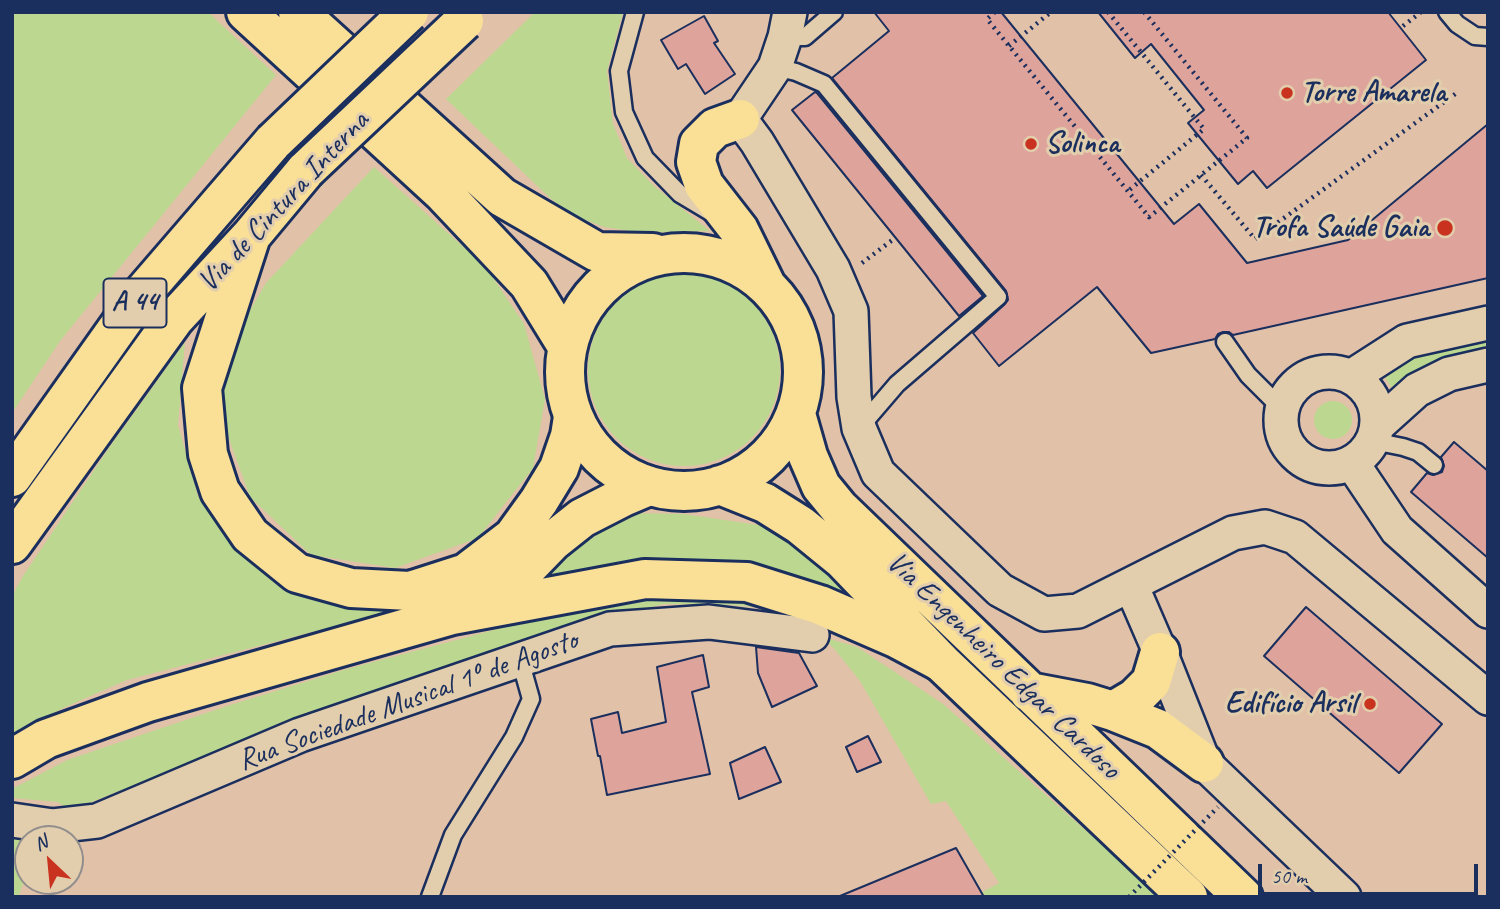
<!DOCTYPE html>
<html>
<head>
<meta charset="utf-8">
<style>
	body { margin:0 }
	#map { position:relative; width:1500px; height:909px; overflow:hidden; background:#e1c1a8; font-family:Caveat,sans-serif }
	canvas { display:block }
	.frame { position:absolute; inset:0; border:14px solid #1b2f5e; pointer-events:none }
	.north { position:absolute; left:14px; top:825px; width:70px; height:70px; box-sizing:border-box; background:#e2cead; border:2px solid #928e8d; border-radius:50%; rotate:334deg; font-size:19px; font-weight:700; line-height:28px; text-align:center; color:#1b2f5e }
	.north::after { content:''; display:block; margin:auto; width:24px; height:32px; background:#c8321e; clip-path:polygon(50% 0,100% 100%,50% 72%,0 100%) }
	.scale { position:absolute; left:1258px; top:864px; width:220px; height:32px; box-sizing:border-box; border:4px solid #1b2f5e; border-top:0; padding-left:9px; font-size:21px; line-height:24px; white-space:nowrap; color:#1b2f5e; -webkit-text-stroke:5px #e2cead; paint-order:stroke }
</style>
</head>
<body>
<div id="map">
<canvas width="1500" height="909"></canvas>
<div class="frame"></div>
<div class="north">N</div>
<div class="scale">50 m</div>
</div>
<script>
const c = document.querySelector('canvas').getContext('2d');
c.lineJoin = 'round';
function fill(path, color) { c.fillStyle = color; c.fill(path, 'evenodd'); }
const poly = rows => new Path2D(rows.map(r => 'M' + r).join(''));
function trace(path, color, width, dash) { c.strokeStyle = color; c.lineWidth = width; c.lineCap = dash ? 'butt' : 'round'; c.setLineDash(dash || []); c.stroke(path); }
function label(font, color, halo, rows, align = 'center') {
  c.font = font + ' Caveat,sans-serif'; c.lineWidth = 6; c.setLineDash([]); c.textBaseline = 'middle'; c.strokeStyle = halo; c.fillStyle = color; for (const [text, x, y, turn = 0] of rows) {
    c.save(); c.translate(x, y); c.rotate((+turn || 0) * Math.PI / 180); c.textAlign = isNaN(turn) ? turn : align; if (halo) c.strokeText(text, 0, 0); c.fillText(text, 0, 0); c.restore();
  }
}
fill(poly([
	[12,12,208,12,276,75,60,341,12,413],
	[535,12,623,12,607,71,613,124,627,158,654,186,710,231,642,233,604,227,572,215,550,198,446,99],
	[374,167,486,267,524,324,545,399,533,468,478,538,395,568,311,555,250,497,220,414,230,344,266,283],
	'588 370a96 96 0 1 1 192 0a96 96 0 1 1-192 0Z',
	[1488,334,1488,355,1395,393,1383,374,1409,359,1442,344],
	[185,342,178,425,198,496,241,549,440,599,127,680,61,709,12,739,12,596,23,576,111,445],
	'1314 420a19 19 0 1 1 38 0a19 19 0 1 1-38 0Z',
	[631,513,684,514,765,526,799,545,867,610,525,585,559,552],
	[665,597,728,601,762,608,731,605,664,604,579,624,198,760,84,805,65,807,58,802,12,798,12,789,67,760,227,706,347,669,573,609],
	[823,637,857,647,943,704,1161,897,973,897,999,883,946,801,931,804,860,681,836,651],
	[12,834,28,840,28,872,18,897,12,897]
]), '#bcd890');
const building = poly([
	[874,12,1001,12,1174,224,1199,204,1247,263,1348,240,1488,124,1488,278,1233,335,1229,332,1223,332,1218,334,1215,339,1151,353,1097,287,999,366,973,333,1005,304,1008,300,1006,291,832,78,889,31,874,12],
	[1098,12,1388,12,1426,60,1267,188,1253,171,1238,184,1188,123,1204,110,1151,44,1135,58,1098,12],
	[704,16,718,41,714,43,735,74,705,94,686,64,678,69,661,40,704,16],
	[815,92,817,93,983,296,959,316,792,110,815,92],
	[1454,442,1488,471,1488,558,1411,492,1427,473,1433,475,1442,472,1444,466,1441,457,1454,442],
	[1306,607,1442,724,1399,773,1264,656,1306,607],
	[756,647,799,653,817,686,772,707,758,673,756,647],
	[703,655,709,687,692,692,710,774,607,795,600,756,598,756,591,719,618,712,622,733,666,722,657,667,703,655],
	[868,736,881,762,857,772,846,747,868,736],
	[765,747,781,782,739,799,730,763,765,747],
	[956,848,984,897,840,897,840,896,956,848]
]);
fill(building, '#dea49b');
trace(building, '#1b2f5e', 2);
const service = poly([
	[635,12,619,71,624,112,645,158,680,194,710,212],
	[1447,12,1457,24,1475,36,1488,37],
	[785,37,805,37,834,12],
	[775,67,796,72,824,84,998,297,897,384,861,426],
	[1225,342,1248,375,1282,409],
	[1373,441,1403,447,1418,452,1434,465],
	[430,897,453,835,514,737,531,699,520,660]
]);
const minor = poly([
	[790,12,785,37,775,67,740,119,757,142,833,269,851,311,854,397,859,428,878,473,1000,590,1044,614,1078,611,1233,533,1265,527,1295,537,1488,698],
	'1281 420a48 48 0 1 1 96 0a48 48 0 1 1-96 0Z',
	[1351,377,1407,341,1488,323],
	[1377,426,1417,390,1449,374,1488,365],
	[1352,463,1397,530,1488,611],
	[1131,585,1160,652,1204,763,1344,897],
	[12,820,53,826,97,821,300,735,610,629,709,622,812,635]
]);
const primary = poly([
	[246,12,442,192,529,284,567,346],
	[298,12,502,197,597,252,653,253],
	[740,119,715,128,699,144,696,162,704,185,739,230,765,283],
	'565 372a119 119 0 1 1 238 0a119 119 0 1 1-238 0Z',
	[796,414,808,456,821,486,839,508,1243,897],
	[720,485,765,503,800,525,843,560,941,662,1188,897],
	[1029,692,1087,703,1113,711,1135,698,1151,682,1160,652],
	[1113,711,1158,729,1204,763]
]);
const motorway = poly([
	[251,236,202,388,208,454,220,491,250,535,297,573,351,588,410,591,466,573,513,537,539,501,559,468,570,436,573,417],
	[12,477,141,295,273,142],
	[12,544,175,318,251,236,306,170],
	[475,602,518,577,553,541,582,518,623,497,649,486],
	[12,759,46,739,148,702,452,615,645,579,747,582,820,605,896,638,941,662]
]);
trace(service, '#1b2f5e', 21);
trace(minor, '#1b2f5e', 38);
trace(primary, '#1b2f5e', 44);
trace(motorway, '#1b2f5e', 44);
trace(poly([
	[995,12,987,19,1149,217,1247,138,1144,12],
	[1108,12,1204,129,1128,191],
	[1403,26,1421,12],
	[1009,46,1051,12],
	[1201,175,1255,239,1458,92],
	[862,263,895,238]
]), '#1b2f5e', 4.5, [2, 5]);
trace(service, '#e2cead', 16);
trace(minor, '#e2cead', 33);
trace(primary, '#fadf96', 38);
trace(motorway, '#fadf96', 38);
const motorwayBridge = poly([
	[273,142,409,12],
	[306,170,464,21]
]);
trace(motorwayBridge, '#1b2f5e', 44, []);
trace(poly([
	[1129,897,1218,807]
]), '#1b2f5e', 4.5, [2, 5]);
trace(motorwayBridge, '#fadf96', 38);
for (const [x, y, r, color] of [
	[1287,93,7,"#c8321e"],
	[1031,144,7,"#c8321e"],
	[1445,228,9,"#c8321e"],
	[1370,704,7,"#c8321e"]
]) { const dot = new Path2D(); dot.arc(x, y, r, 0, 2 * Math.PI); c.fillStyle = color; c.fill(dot); trace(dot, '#e2cead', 2.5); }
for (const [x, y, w] of [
	[135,303,63]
]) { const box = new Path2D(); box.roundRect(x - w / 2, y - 24.5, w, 49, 5); c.fillStyle = '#e2cead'; c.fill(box); trace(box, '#1b2f5e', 2); }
label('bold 28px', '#1b2f5e', null, [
	["A 44",135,303]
]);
label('bold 30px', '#1b2f5e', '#e2cead', [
	["Torre Amarela",1301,93],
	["Solinca",1045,144],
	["Trofa Saúde Gaia",1429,228,"right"],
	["Edifício Arsil",1356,704,"right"]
], 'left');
label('30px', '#1b2f5e', '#e2cead', [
	["Via de Cintura Interna",284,202,-47],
	["Via Engenheiro Edgar Cardoso",1003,666,44],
	["Rua Sociedade Musical 1º de Agosto",408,701,-20]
]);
</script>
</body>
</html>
